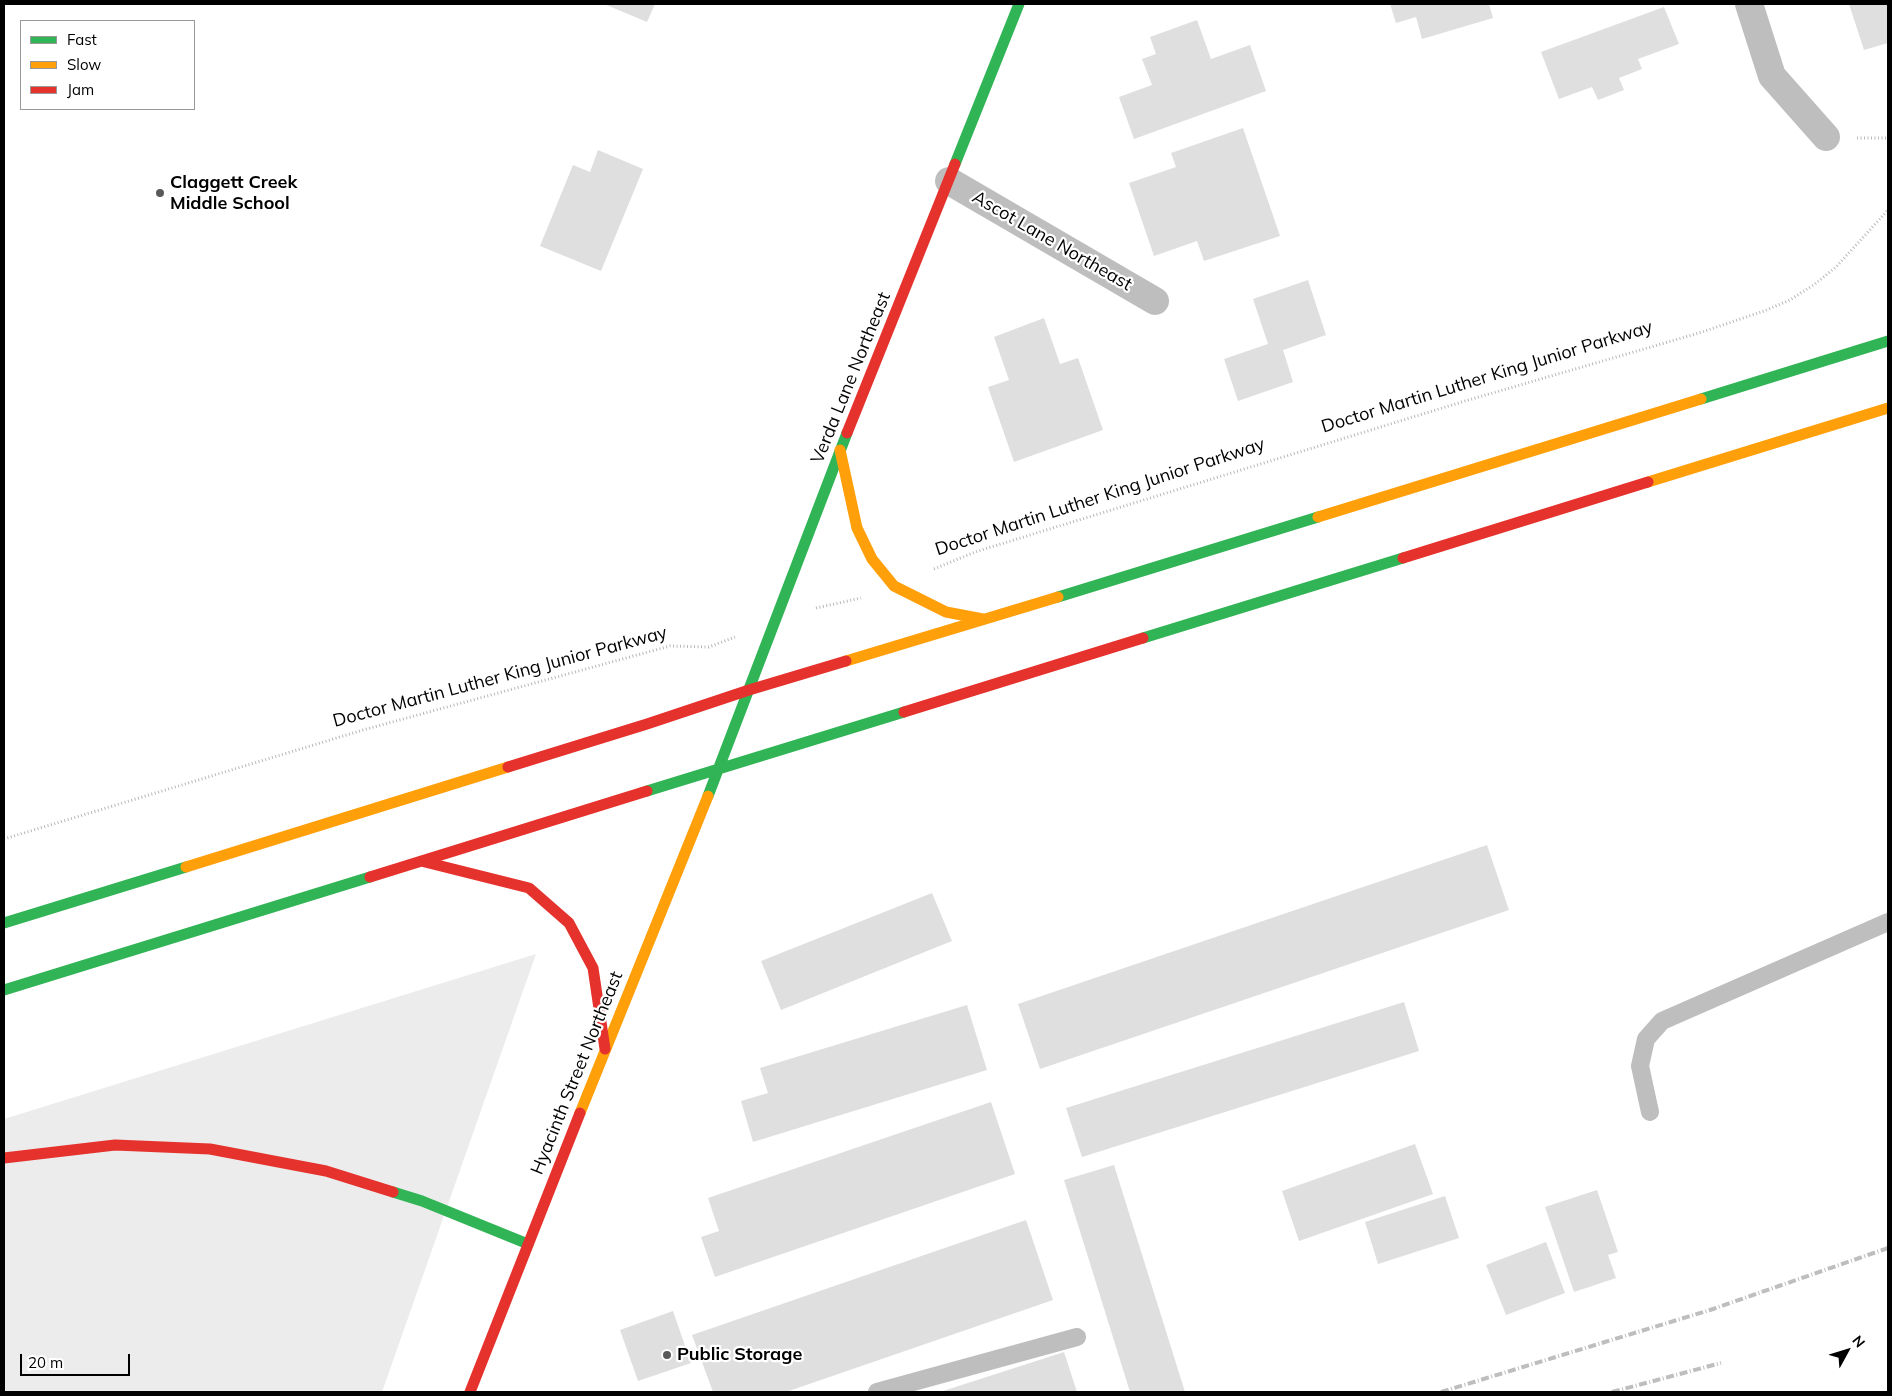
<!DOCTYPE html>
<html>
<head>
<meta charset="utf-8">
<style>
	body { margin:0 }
	#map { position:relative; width:1892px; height:1396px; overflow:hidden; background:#fff; font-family:Mulish,sans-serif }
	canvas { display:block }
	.frame { position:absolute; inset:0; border:5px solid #000; pointer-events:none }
	.legend { position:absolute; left:20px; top:20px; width:175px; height:90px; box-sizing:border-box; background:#fff; border:1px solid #999; margin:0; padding:6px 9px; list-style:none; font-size:15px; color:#000 }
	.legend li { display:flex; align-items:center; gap:10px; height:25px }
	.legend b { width:25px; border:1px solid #999 }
	.north { position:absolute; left:1822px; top:1326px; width:50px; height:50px; -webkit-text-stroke:4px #fff; paint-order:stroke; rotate:51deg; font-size:14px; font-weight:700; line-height:20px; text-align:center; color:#000 }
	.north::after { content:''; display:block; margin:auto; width:18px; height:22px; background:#000; clip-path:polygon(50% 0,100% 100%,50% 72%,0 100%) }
	.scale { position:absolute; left:20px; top:1354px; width:110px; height:22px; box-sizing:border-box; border:2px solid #000; border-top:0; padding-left:6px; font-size:15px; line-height:18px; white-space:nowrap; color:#000; -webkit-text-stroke:4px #fff; paint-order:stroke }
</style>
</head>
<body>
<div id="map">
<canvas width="1892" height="1396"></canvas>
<div class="frame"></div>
<ul class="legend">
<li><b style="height:6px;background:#30b455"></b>Fast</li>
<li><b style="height:6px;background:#ff9f0a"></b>Slow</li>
<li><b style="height:6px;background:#e5322d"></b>Jam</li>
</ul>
<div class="north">N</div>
<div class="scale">20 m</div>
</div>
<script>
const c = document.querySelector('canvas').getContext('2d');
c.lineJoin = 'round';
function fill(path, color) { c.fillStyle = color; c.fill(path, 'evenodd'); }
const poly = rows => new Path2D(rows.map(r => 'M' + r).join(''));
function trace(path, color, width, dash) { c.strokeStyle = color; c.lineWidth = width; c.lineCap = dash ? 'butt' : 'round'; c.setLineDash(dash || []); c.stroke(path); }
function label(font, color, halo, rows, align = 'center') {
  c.font = font + ' Mulish,sans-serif'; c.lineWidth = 4.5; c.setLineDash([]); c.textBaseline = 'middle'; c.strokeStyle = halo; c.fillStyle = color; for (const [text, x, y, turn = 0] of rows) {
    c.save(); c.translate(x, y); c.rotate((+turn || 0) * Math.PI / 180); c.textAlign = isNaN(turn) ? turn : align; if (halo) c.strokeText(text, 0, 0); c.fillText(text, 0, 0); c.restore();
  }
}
fill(poly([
	[536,954,382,1392,4,1392,4,1119]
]), '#ececec');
fill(poly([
	[604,4,655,4,647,22],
	[1390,4,1489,4,1493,18,1422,39,1416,17,1396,23],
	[1849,4,1888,4,1888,43,1864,50],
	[1664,7,1679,44,1638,59,1642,69,1619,78,1624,90,1598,100,1592,87,1559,99,1541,52],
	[1197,20,1211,59,1250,45,1266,91,1134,139,1119,97,1152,85,1142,59,1156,54,1150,37],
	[1243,128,1280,236,1204,261,1197,241,1154,256,1129,183,1176,167,1171,153],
	[598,150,643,169,601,271,540,246,573,165,590,172],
	[1308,280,1326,335,1283,350,1293,382,1238,401,1224,359,1268,344,1253,299],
	[1044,318,1060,364,1078,358,1103,430,1014,462,988,387,1009,380,994,337],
	[1487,845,1509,910,1040,1069,1018,1004],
	[932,893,952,941,781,1010,761,961],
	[1404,1002,1419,1051,1082,1157,1066,1108],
	[967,1005,987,1070,753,1142,741,1101,768,1093,760,1068],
	[991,1102,1015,1174,715,1277,701,1237,719,1231,708,1198],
	[1415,1144,1433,1194,1299,1241,1282,1191],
	[1114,1165,1185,1392,1130,1392,1064,1180],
	[1597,1190,1618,1252,1608,1255,1616,1278,1574,1292,1545,1207],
	[1445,1196,1459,1238,1378,1264,1365,1222],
	[1026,1220,1053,1300,786,1392,713,1392,692,1335],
	[1546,1242,1565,1293,1506,1315,1486,1265],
	[673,1311,691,1363,638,1381,620,1330],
	[1064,1352,1077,1392,940,1392]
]), '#dfdfdf');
trace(poly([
	[1857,138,1888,138],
	[934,569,975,552,1465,401,1699,333,1764,311,1790,300,1815,284,1836,267,1888,210],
	[816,608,861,598],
	[4,839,363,730,670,646,709,647,735,637]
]), '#b9b9b9', 3, [1, 2.5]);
trace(poly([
	[1650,1112,1640,1066,1646,1039,1662,1021,1888,922],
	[877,1392,1077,1337]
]), '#bebebe', 18);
trace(poly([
	[1749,4,1772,76,1826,137],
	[949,181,1155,301]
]), '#bebebe', 28);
trace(poly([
	[955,164,1019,4],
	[1701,399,1888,341],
	[1058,597,1318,517],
	[1143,638,1403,558],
	[647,791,904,712],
	[708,796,847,433],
	[4,923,186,867],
	[4,990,370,877],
	[393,1192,422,1201,528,1244]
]), '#30b455', 11);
trace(poly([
	[840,450,857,528,872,559,894,586,946,612,983,619],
	[1648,482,1888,408],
	[1318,517,1701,399],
	[846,661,1058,597],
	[186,867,508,767],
	[580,1113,708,796]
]), '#ff9f0a', 11);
trace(poly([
	[847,433,955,164],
	[1403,558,1648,482],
	[904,712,1143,638],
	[508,767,647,724,749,690,846,661],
	[421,861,529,888,569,923,593,968,605,1049],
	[370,877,647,791],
	[4,1158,115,1145,210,1149,326,1171,393,1192],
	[470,1392,580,1113]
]), '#e5322d', 11);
trace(poly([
	[1441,1392,1710,1310,1888,1248],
	[1612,1392,1721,1363]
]), '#bebebe', 4, [8, 2.5, 1, 2.5]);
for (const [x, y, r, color] of [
	[160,193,5,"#595959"],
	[667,1355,5,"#595959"]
]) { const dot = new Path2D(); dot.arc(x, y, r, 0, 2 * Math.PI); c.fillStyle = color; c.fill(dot); trace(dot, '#fff', 2); }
label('bold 18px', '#000', '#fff', [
	["Claggett Creek",170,183],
	["Middle School",170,204],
	["Public Storage",677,1355]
], 'left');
label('18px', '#000', '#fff', [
	["Ascot Lane Northeast",1052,241,30],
	["Doctor Martin Luther King Junior Parkway",1487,377,-17],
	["Verda Lane Northeast",851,378,-68],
	["Doctor Martin Luther King Junior Parkway",1100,497,-18],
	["Doctor Martin Luther King Junior Parkway",500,677,-15],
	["Hyacinth Street Northeast",577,1073,-68]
]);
</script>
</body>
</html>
